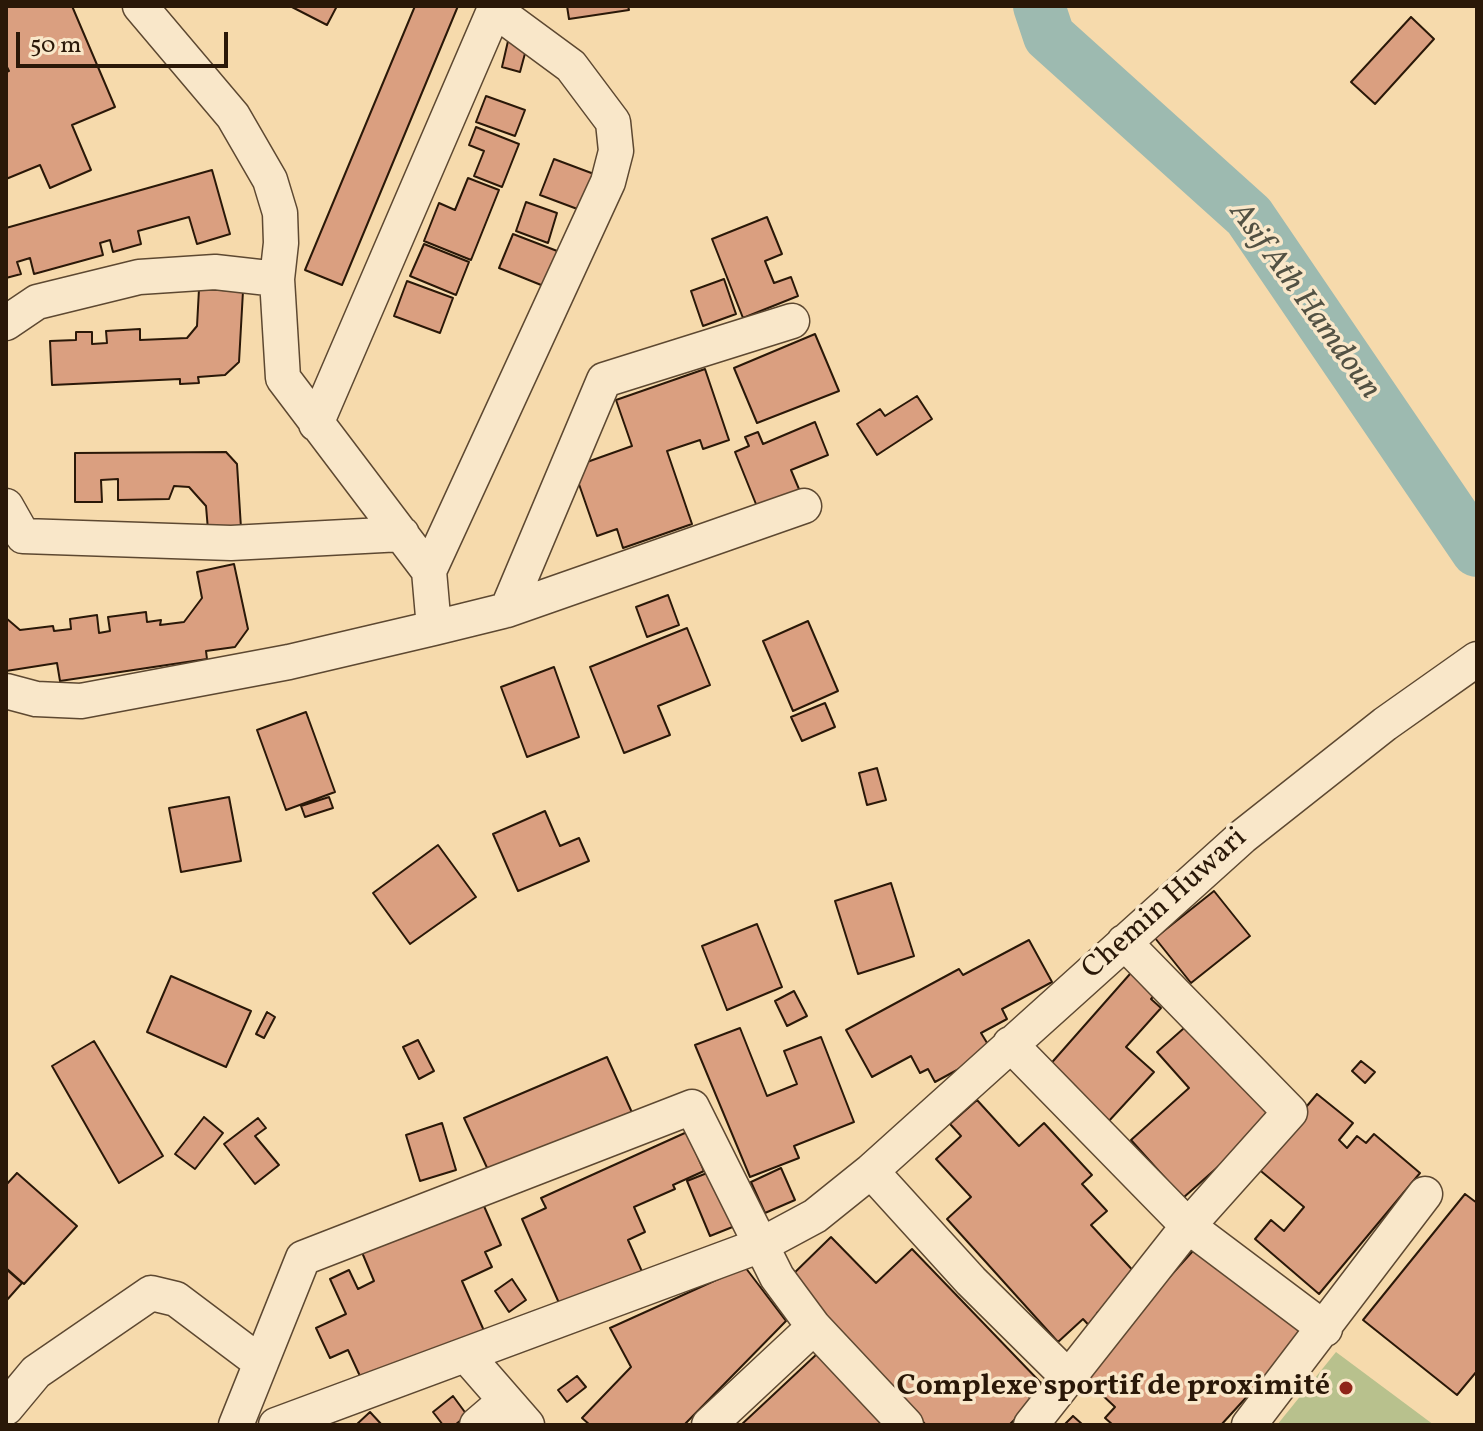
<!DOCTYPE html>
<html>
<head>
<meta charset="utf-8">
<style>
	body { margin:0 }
	#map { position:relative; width:1483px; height:1431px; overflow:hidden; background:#f6daac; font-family:Vollkorn,serif }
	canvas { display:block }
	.frame { position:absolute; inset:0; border:8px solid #2a1808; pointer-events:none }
	.scale { position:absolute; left:16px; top:32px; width:212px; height:36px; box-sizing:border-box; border:4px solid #2a1808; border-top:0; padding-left:10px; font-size:24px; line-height:28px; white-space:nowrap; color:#2a1808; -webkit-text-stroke:6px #f9e7c9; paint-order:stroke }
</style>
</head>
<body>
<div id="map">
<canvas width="1483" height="1431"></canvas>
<div class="frame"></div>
<div class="scale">50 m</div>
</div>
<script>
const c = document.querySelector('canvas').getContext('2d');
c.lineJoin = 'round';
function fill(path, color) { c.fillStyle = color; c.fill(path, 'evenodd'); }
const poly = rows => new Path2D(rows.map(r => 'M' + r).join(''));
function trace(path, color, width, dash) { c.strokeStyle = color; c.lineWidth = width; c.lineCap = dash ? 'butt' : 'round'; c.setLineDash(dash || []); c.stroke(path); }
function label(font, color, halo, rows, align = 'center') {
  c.font = font + ' Vollkorn,serif'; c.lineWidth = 7; c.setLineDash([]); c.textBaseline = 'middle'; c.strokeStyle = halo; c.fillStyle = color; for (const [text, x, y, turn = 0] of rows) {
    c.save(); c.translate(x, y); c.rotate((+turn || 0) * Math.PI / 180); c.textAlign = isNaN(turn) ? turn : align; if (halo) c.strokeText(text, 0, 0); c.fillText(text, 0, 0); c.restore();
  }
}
fill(poly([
	[1336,1352,1434,1425,1277,1425]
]), '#b8c18d');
trace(poly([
	[1039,6,1049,36,1249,216,1477,551]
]), '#9dbab0', 52);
const building = poly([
	[6,6,72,6,115,107,72,125,91,170,50,188,40,165,6,179,6,72,9,71,6,65,6,6],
	[290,6,337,6,327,25,290,6],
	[415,6,458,6,342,285,305,270,415,6],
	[567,6,628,6,629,10,569,19,567,6],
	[1411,17,1434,39,1375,104,1351,82,1411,17],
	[508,41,527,46,520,72,502,67,508,41],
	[486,96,525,110,515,136,476,122,486,96],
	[476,127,519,144,502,187,474,176,484,151,469,145,476,127],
	[554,159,602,177,588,213,540,195,554,159],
	[212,170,230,234,197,244,189,217,138,231,141,244,113,252,110,240,100,243,103,255,34,274,30,258,17,262,21,274,6,278,6,228,212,170],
	[468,178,499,190,471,260,424,241,439,203,455,210,468,178],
	[526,202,557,213,548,243,516,231,526,202],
	[767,217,782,254,765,261,774,283,791,277,798,296,743,318,712,239,767,217],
	[513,234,565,254,551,289,499,268,513,234],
	[424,244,469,262,456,295,410,276,424,244],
	[724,279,736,314,703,326,691,291,724,279],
	[407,281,453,298,440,333,394,316,407,281],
	[199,289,243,291,239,362,225,375,198,377,199,383,180,384,180,379,52,385,50,341,76,340,76,332,92,332,92,344,107,343,106,331,140,329,140,340,187,338,197,326,199,289],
	[815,334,839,391,757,423,734,368,815,334],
	[705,369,729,440,703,449,700,440,667,451,692,524,623,548,617,529,597,536,573,467,632,446,616,400,705,369],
	[917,396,932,419,877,455,857,424,880,409,885,416,917,396],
	[815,422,828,455,791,470,804,501,762,519,735,452,749,446,745,437,758,432,763,444,815,422],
	[226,452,237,464,241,528,208,530,206,506,189,487,174,486,169,499,118,500,118,479,101,480,102,502,75,502,75,453,226,452],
	[234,564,248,629,235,647,206,651,207,659,60,681,57,663,6,671,6,618,20,630,53,626,54,631,71,629,70,619,97,615,99,633,110,631,108,617,146,612,147,622,161,620,160,625,184,622,202,598,197,572,234,564],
	[668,595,679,625,647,637,636,607,668,595],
	[808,621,838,691,793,711,763,641,808,621],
	[687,628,710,685,658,706,670,735,624,753,590,667,687,628],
	[554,667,579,737,527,757,501,687,554,667],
	[825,703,835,727,802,741,791,717,825,703],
	[306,712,335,792,286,810,257,730,306,712],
	[877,768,886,800,867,805,859,773,877,768],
	[229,797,241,861,181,872,169,808,229,797],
	[329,797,333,808,305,817,301,806,329,797],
	[545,811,560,846,579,838,589,861,518,891,493,834,545,811],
	[438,845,476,897,410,944,373,893,438,845],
	[891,883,914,956,858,974,835,901,891,883],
	[1214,891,1250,936,1191,983,1155,938,1214,891],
	[757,924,782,987,727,1010,702,946,757,924],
	[1029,940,1052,982,1002,1009,1007,1019,981,1033,992,1051,935,1082,928,1069,920,1073,911,1056,872,1077,846,1030,959,969,963,975,1029,940],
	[1137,966,1161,988,1151,999,1161,1008,1126,1047,1154,1072,1108,1122,1047,1068,1137,966],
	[171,976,251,1011,226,1067,147,1032,171,976],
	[794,991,807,1016,787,1026,775,1001,794,991],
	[267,1012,275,1017,264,1038,256,1034,267,1012],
	[1192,1021,1275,1116,1183,1198,1131,1140,1189,1088,1157,1052,1192,1021],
	[740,1028,767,1096,797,1084,784,1051,821,1037,854,1122,794,1146,799,1158,750,1177,695,1045,740,1028],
	[418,1040,434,1071,419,1079,403,1047,418,1040],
	[94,1041,163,1156,119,1183,52,1066,94,1041],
	[607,1057,634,1117,489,1172,464,1118,607,1057],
	[1361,1061,1375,1072,1365,1083,1352,1071,1361,1061],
	[1317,1094,1353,1123,1339,1140,1347,1148,1357,1136,1366,1143,1374,1134,1420,1173,1319,1294,1255,1239,1271,1220,1284,1231,1304,1207,1256,1167,1317,1094],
	[977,1100,1019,1146,1044,1123,1092,1175,1082,1184,1107,1211,1091,1225,1138,1276,1097,1313,1106,1324,1096,1333,1083,1319,1058,1342,947,1219,971,1197,936,1159,961,1136,950,1124,977,1100],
	[204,1117,223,1133,195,1169,175,1154,204,1117],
	[258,1118,266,1128,255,1136,279,1165,255,1184,224,1144,258,1118],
	[442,1123,456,1170,420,1181,406,1135,442,1123],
	[687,1132,704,1171,673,1185,675,1189,634,1207,645,1232,628,1240,644,1276,563,1312,522,1219,546,1208,541,1198,687,1132],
	[781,1168,795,1200,765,1213,751,1182,781,1168],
	[712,1171,735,1226,710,1236,687,1181,712,1171],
	[17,1173,77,1226,24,1284,6,1268,6,1185,17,1173],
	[1465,1194,1477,1203,1477,1371,1457,1395,1363,1320,1465,1194],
	[480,1197,501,1245,485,1252,492,1267,462,1281,485,1333,365,1387,348,1350,330,1358,316,1328,346,1314,330,1279,349,1270,358,1289,374,1281,361,1250,480,1197],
	[831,1237,876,1283,912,1249,1042,1384,1028,1396,1034,1401,1009,1425,926,1425,787,1280,831,1237],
	[1201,1242,1304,1334,1221,1425,1113,1425,1105,1418,1115,1407,1081,1375,1201,1242],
	[745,1267,786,1321,684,1425,590,1425,582,1418,631,1367,610,1328,745,1267],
	[6,1269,22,1283,6,1301,6,1269],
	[512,1279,526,1300,509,1312,495,1291,512,1279],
	[818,1353,886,1425,741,1425,818,1353],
	[577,1376,586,1387,567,1402,558,1390,577,1376],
	[453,1396,467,1415,455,1425,443,1425,433,1412,453,1396],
	[370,1412,382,1425,356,1425,370,1412],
	[1073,1416,1083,1425,1064,1425,1073,1416]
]);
fill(building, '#da9f80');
trace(building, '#2a1808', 2);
const minor = poly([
	[140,6,233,116,270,180,280,213,281,243,277,279,283,378,429,571],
	[6,323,37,302,139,277,215,272,277,279],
	[316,424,496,6],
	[6,506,23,536,231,543,402,534],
	[507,610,604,380,792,321],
	[434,628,429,571,608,182,616,151,613,122,571,66,495,10],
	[6,691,36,699,81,701,289,662,434,628,507,610,804,506],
	[1010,1044,1188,1226,1325,1329],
	[871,1171,971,1281,1070,1379],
	[466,1355,527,1425],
	[6,1408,36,1372,151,1293,176,1299,261,1363],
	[236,1425,303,1258,692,1107,761,1245,276,1425],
	[477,1425,505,1401],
	[709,1425,814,1327],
	[906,1425,814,1327,777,1277,761,1245,815,1216,871,1171,1242,837,1385,724,1477,659],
	[1031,1425,1188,1226,1290,1112,1124,942],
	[1249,1425,1425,1194]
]);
trace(minor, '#5d4831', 37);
trace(minor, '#f9e7c9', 34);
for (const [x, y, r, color] of [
	[1346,1388,8,"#8f2418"]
]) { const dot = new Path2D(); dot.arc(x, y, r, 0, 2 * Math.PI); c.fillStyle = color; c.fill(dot); trace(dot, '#f9e7c9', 3); }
label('30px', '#2a1808', '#f9e7c9', [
	["Chemin Huwari",1166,905,-42]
]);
label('bold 30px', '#2a1808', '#f9e7c9', [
	["Complexe sportif de proximité",1330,1388]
], 'right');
label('italic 32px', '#525143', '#f9e7c9', [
	["Asif Ath Hamdoun",1303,302,54]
]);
</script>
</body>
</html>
